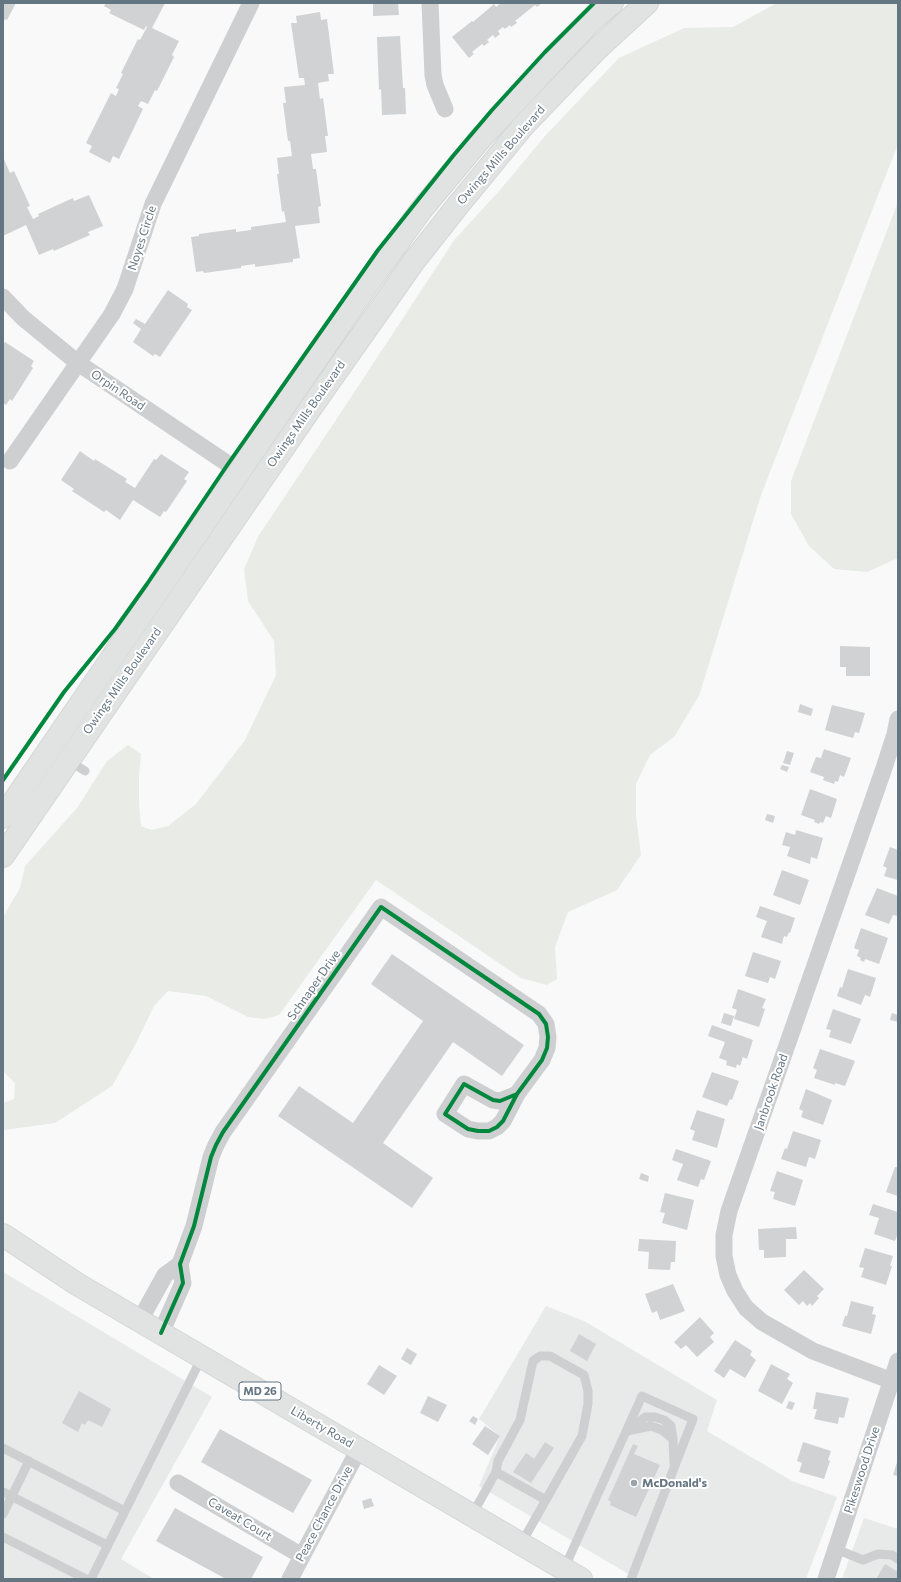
<!DOCTYPE html>
<html>
<head>
<meta charset="utf-8">
<style>
	body { margin:0 }
	#map { position:relative; width:901px; height:1582px; overflow:hidden; background:#f9f9f9; font-family:Commissioner,sans-serif }
	canvas { display:block }
	.frame { position:absolute; inset:0; border:4px solid #657683; pointer-events:none }
</style>
</head>
<body>
<div id="map">
<canvas width="901" height="1582"></canvas>
<div class="frame"></div>
</div>
<script>
const c = document.querySelector('canvas').getContext('2d');
c.lineJoin = 'round';
function fill(path, color) { c.fillStyle = color; c.fill(path, 'evenodd'); }
const poly = rows => new Path2D(rows.map(r => 'M' + r).join(''));
function trace(path, color, width, dash) { c.strokeStyle = color; c.lineWidth = width; c.lineCap = dash ? 'butt' : 'round'; c.setLineDash(dash || []); c.stroke(path); }
function label(font, color, halo, rows, align = 'center') {
  c.font = font + ' Commissioner,sans-serif'; c.lineWidth = 4; c.setLineDash([]); c.textBaseline = 'middle'; c.strokeStyle = halo; c.fillStyle = color; for (const [text, x, y, turn = 0] of rows) {
    c.save(); c.translate(x, y); c.rotate((+turn || 0) * Math.PI / 180); c.textAlign = isNaN(turn) ? turn : align; if (halo) c.strokeText(text, 0, 0); c.fillText(text, 0, 0); c.restore();
  }
}
fill(poly([
	[3,1272,212,1397,121,1559,154,1579,3,1579],
	[546,1306,584,1321,717,1400,707,1431,792,1481,837,1497,806,1579,637,1579,479,1486,500,1436,479,1419],
	[864,1518,898,1529,898,1579,842,1579]
]), '#e8e9e9');
fill(poly([
	[777,3,898,3,898,144,761,495,699,696,674,737,650,755,636,784,636,816,641,855,617,890,568,912,555,947,557,979,547,985,521,978,376,880,279,1015,265,1019,248,1017,206,996,168,991,154,1006,134,1047,112,1086,55,1123,4,1130,3,1103,14,1099,15,1083,3,1071,3,917,20,888,25,866,77,808,107,761,128,745,141,754,139,775,139,805,141,826,151,830,168,826,196,804,245,740,276,675,274,641,248,601,244,569,259,535,332,426,455,239,500,190,545,136,619,58,684,28,733,27],
	[898,202,898,558,867,572,834,569,809,546,791,514,791,481]
]), '#e8ebe6');
fill(poly([
	[3,3,16,3,7,20,5,19,3,24],
	[106,3,165,3,152,28,179,41,172,55,174,57,157,91,155,90,148,104,141,101,138,106,143,109,119,159,113,156,110,163,89,152,92,146,86,143,111,93,116,96,119,89,116,88,123,74,121,73,138,39,140,40,147,27,146,26,144,30,109,13,111,10,104,6],
	[373,3,398,3,399,15,373,16],
	[501,3,542,3,537,7,535,5,515,21,517,23,511,27,510,25,505,29,503,27,498,31,500,34,495,38,493,35,487,40,489,42,484,46,482,44,472,52,474,54,469,58,452,37,472,21,473,22,494,4,496,7],
	[320,12,321,20,327,19,334,74,328,74,329,81,318,83,320,99,323,98,328,136,325,136,327,152,311,154,313,169,316,169,321,206,318,207,320,223,295,226,300,258,293,259,293,262,255,267,255,264,241,266,241,268,204,273,203,271,196,272,191,237,199,236,199,234,236,229,236,232,251,230,251,227,286,222,284,211,282,212,277,174,279,174,277,158,292,156,290,141,288,141,283,103,286,103,284,87,305,85,304,78,299,78,291,23,297,23,296,16],
	[400,36,403,88,405,88,406,114,382,115,381,89,379,90,377,37],
	[3,157,10,173,14,171,30,206,27,207,33,219,39,216,38,214,73,198,74,201,89,195,103,226,88,232,90,235,54,251,53,249,39,255,26,225,3,236],
	[168,290,188,304,187,307,192,310,160,357,155,354,153,356,133,342,141,329,133,323,136,319,145,324],
	[5,342,34,361,31,366,33,368,12,401,10,399,6,405,3,403,3,344],
	[80,451,94,461,95,459,127,479,125,482,135,488,154,459,156,460,161,454,189,472,184,479,187,481,166,512,164,511,160,517,133,500,120,520,106,510,104,512,72,491,74,489,61,480],
	[840,646,870,647,870,676,846,676,846,667,840,667],
	[800,704,813,709,811,716,798,712],
	[832,705,865,713,859,733,855,732,853,738,825,730],
	[824,749,851,758,844,777,840,775,838,782,835,781,834,784,823,780,824,777,810,772,816,757,821,758],
	[787,751,794,753,790,765,783,763],
	[782,765,789,767,787,772,780,769],
	[810,789,837,799,831,818,826,816,823,823,820,822,819,824,814,822,815,820,801,815],
	[767,814,775,816,773,823,765,820],
	[796,830,823,838,817,859,811,857,810,864,787,856,790,847,782,845,786,832,795,835],
	[890,847,898,850,898,880,884,876,887,868,883,866],
	[782,870,809,880,800,905,773,895],
	[877,888,898,896,898,916,893,915,889,924,865,915],
	[760,906,795,918,790,933,789,932,787,937,784,936,782,944,761,937,767,921,756,917],
	[861,928,888,938,879,964,865,959,864,962,860,960,861,958,857,956,859,950,854,948],
	[753,952,781,961,775,979,770,977,768,983,745,976],
	[392,954,524,1045,502,1076,453,1042,383,1143,433,1178,412,1208,278,1116,299,1086,353,1123,423,1021,371,984],
	[848,969,876,978,870,997,865,995,861,1005,837,996,840,987,842,988],
	[738,989,766,999,762,1008,765,1009,759,1027,734,1019,737,1010,732,1008],
	[833,1009,861,1019,851,1044,829,1037,831,1030,826,1029],
	[724,1013,734,1016,731,1026,721,1023],
	[892,1013,898,1015,898,1022,890,1020],
	[712,1025,753,1040,747,1059,743,1057,740,1066,737,1064,736,1068,726,1065,727,1061,719,1058,725,1042,708,1036],
	[820,1049,855,1061,845,1086,835,1083,835,1085,814,1078,817,1070,813,1068],
	[712,1072,739,1081,732,1100,730,1099,727,1106,702,1097],
	[806,1089,832,1100,823,1125,801,1117,803,1111,799,1109],
	[697,1110,725,1119,717,1148,692,1140,695,1131,690,1129],
	[793,1131,821,1140,815,1159,809,1157,806,1167,781,1159,785,1148,787,1149],
	[676,1149,711,1161,704,1180,701,1179,698,1187,677,1180,683,1164,672,1160],
	[895,1167,898,1167,898,1196,886,1192],
	[777,1171,803,1180,795,1206,773,1199,775,1192,770,1191],
	[641,1173,649,1176,648,1182,639,1179],
	[665,1193,694,1200,687,1230,662,1223,665,1213,660,1212],
	[873,1204,898,1212,898,1233,895,1241,874,1234,879,1218,869,1215],
	[796,1227,797,1239,786,1239,786,1257,764,1258,764,1250,759,1250,758,1229],
	[639,1239,676,1241,675,1262,671,1262,670,1270,648,1269,649,1252,638,1251],
	[865,1248,893,1256,890,1266,892,1266,886,1285,861,1277,864,1268,859,1267],
	[804,1270,824,1289,817,1296,819,1298,812,1306,810,1303,807,1306,803,1301,799,1305,784,1290],
	[673,1284,685,1311,660,1320,657,1311,652,1313,645,1294],
	[851,1301,874,1307,872,1314,876,1315,871,1334,842,1326,845,1316,847,1316],
	[700,1317,714,1333,710,1337,714,1342,697,1357,686,1345,681,1349,674,1342],
	[579,1334,596,1344,587,1361,570,1351],
	[735,1340,752,1351,750,1355,756,1360,745,1378,730,1369,724,1378,714,1371],
	[407,1348,417,1354,411,1365,401,1359],
	[771,1364,790,1374,787,1379,793,1383,782,1404,758,1391],
	[379,1365,397,1376,384,1395,367,1384],
	[79,1391,111,1409,102,1427,88,1420,85,1425,82,1423,78,1432,62,1423],
	[816,1392,849,1398,844,1418,839,1417,838,1424,814,1419,817,1409,813,1409],
	[428,1396,447,1405,438,1422,420,1413],
	[789,1401,795,1403,792,1410,786,1408],
	[473,1416,478,1419,475,1425,469,1421],
	[485,1426,500,1436,488,1455,472,1444],
	[220,1429,312,1480,293,1513,201,1462],
	[545,1442,554,1448,531,1483,513,1472,526,1453,534,1459],
	[803,1442,831,1451,828,1460,830,1461,824,1479,799,1472,802,1463,797,1461],
	[633,1444,638,1446,634,1454,660,1465,636,1517,610,1505,611,1502,608,1500],
	[898,1459,898,1476,893,1475],
	[371,1498,374,1506,364,1509,362,1501],
	[175,1508,263,1557,251,1579,226,1579,156,1541],
	[885,1564,898,1572,898,1579,876,1579]
]), '#d0d2d3');
const primary = poly([
	[3,817,367,285,421,210,481,138,589,23,612,3],
	[3,856,310,409,414,261,459,204,524,125,597,49,647,3],
	[3,1235,77,1284,581,1579]
]);
trace(primary, '#d5d6d7', 24);
trace(poly([
	[68,760,85,771],
	[631,1428,645,1417,655,1417,664,1420,671,1426,673,1439],
	[627,1431,651,1426,662,1430,673,1439,674,1463],
	[3,1448,125,1511],
	[496,1472,546,1500],
	[3,1492,107,1545],
	[3,1514,29,1461],
	[472,1515,496,1472,498,1461,520,1420,533,1361,540,1356,550,1356,584,1375,588,1391,588,1404,582,1436,521,1544],
	[3,1537,86,1579],
	[836,1549,863,1560,878,1554,892,1555,898,1559],
	[564,1569,642,1396,693,1419,631,1579],
	[91,1579,202,1357]
]), '#cecfd0', 9);
trace(poly([
	[430,3,433,75,435,85,445,109],
	[3,297,23,318,78,363,240,472],
	[10,461,112,314,125,289,153,204,251,3],
	[140,1320,165,1275,180,1264],
	[161,1333,183,1283,180,1264,194,1226,211,1157,216,1145,223,1132,381,907,539,1014,546,1024,548,1037,547,1048,542,1060,517,1094,500,1101,493,1100,464,1084,445,1114,468,1129,478,1131,489,1131,497,1127,503,1121,517,1094],
	[892,1381,813,1351,762,1322,746,1308,735,1291,728,1275,724,1256,724,1235,729,1211,883,771,895,734,898,719],
	[178,1483,302,1556],
	[290,1579,359,1449],
	[826,1579,898,1361]
]), '#cecfd0', 17);
trace(primary, '#e1e2e2', 22);
trace(poly([
	[3,780,64,692,115,629,147,584,228,464,378,250,453,156,492,110,545,52,594,3],
	[161,1333,183,1283,180,1264,194,1226,211,1157,216,1145,223,1132,381,907,539,1014,546,1024,548,1037,547,1048,542,1060,517,1094,500,1101,493,1100,464,1084,445,1114,468,1129,478,1131,489,1131,497,1127,503,1121,517,1094]
]), '#00873e', 4);
for (const [x, y, r, color] of [
	[634,1483,4,"#99a4ac"]
]) { const dot = new Path2D(); dot.arc(x, y, r, 0, 2 * Math.PI); c.fillStyle = color; c.fill(dot); trace(dot, '#fff', 1.5); }
for (const [x, y, w] of [
	[260,1391,42]
]) { const box = new Path2D(); box.roundRect(x - w / 2, y - 9, w, 18, 3); c.fillStyle = '#fff'; c.fill(box); trace(box, '#657683', 1); }
label('bold 11px', '#657683', null, [
	["MD 26",260,1391]
]);
label('12px', '#657683', '#fff', [
	["Owings Mills Boulevard",501,155,-49],
	["Noyes Circle",142,238,-72],
	["Orpin Road",118,390,34],
	["Owings Mills Boulevard",306,414,-55],
	["Owings Mills Boulevard",122,681,-55],
	["Schnaper Drive",314,985,-55],
	["Janbrook Road",771,1092,-71],
	["Liberty Road",322,1427,30],
	["Pikeswood Drive",862,1470,-72],
	["Peace Chance Drive",324,1514,-62],
	["Caveat Court",240,1519,31]
]);
label('bold 12px', '#657683', '#fff', [
	["McDonald's",642,1483]
], 'left');
</script>
</body>
</html>
